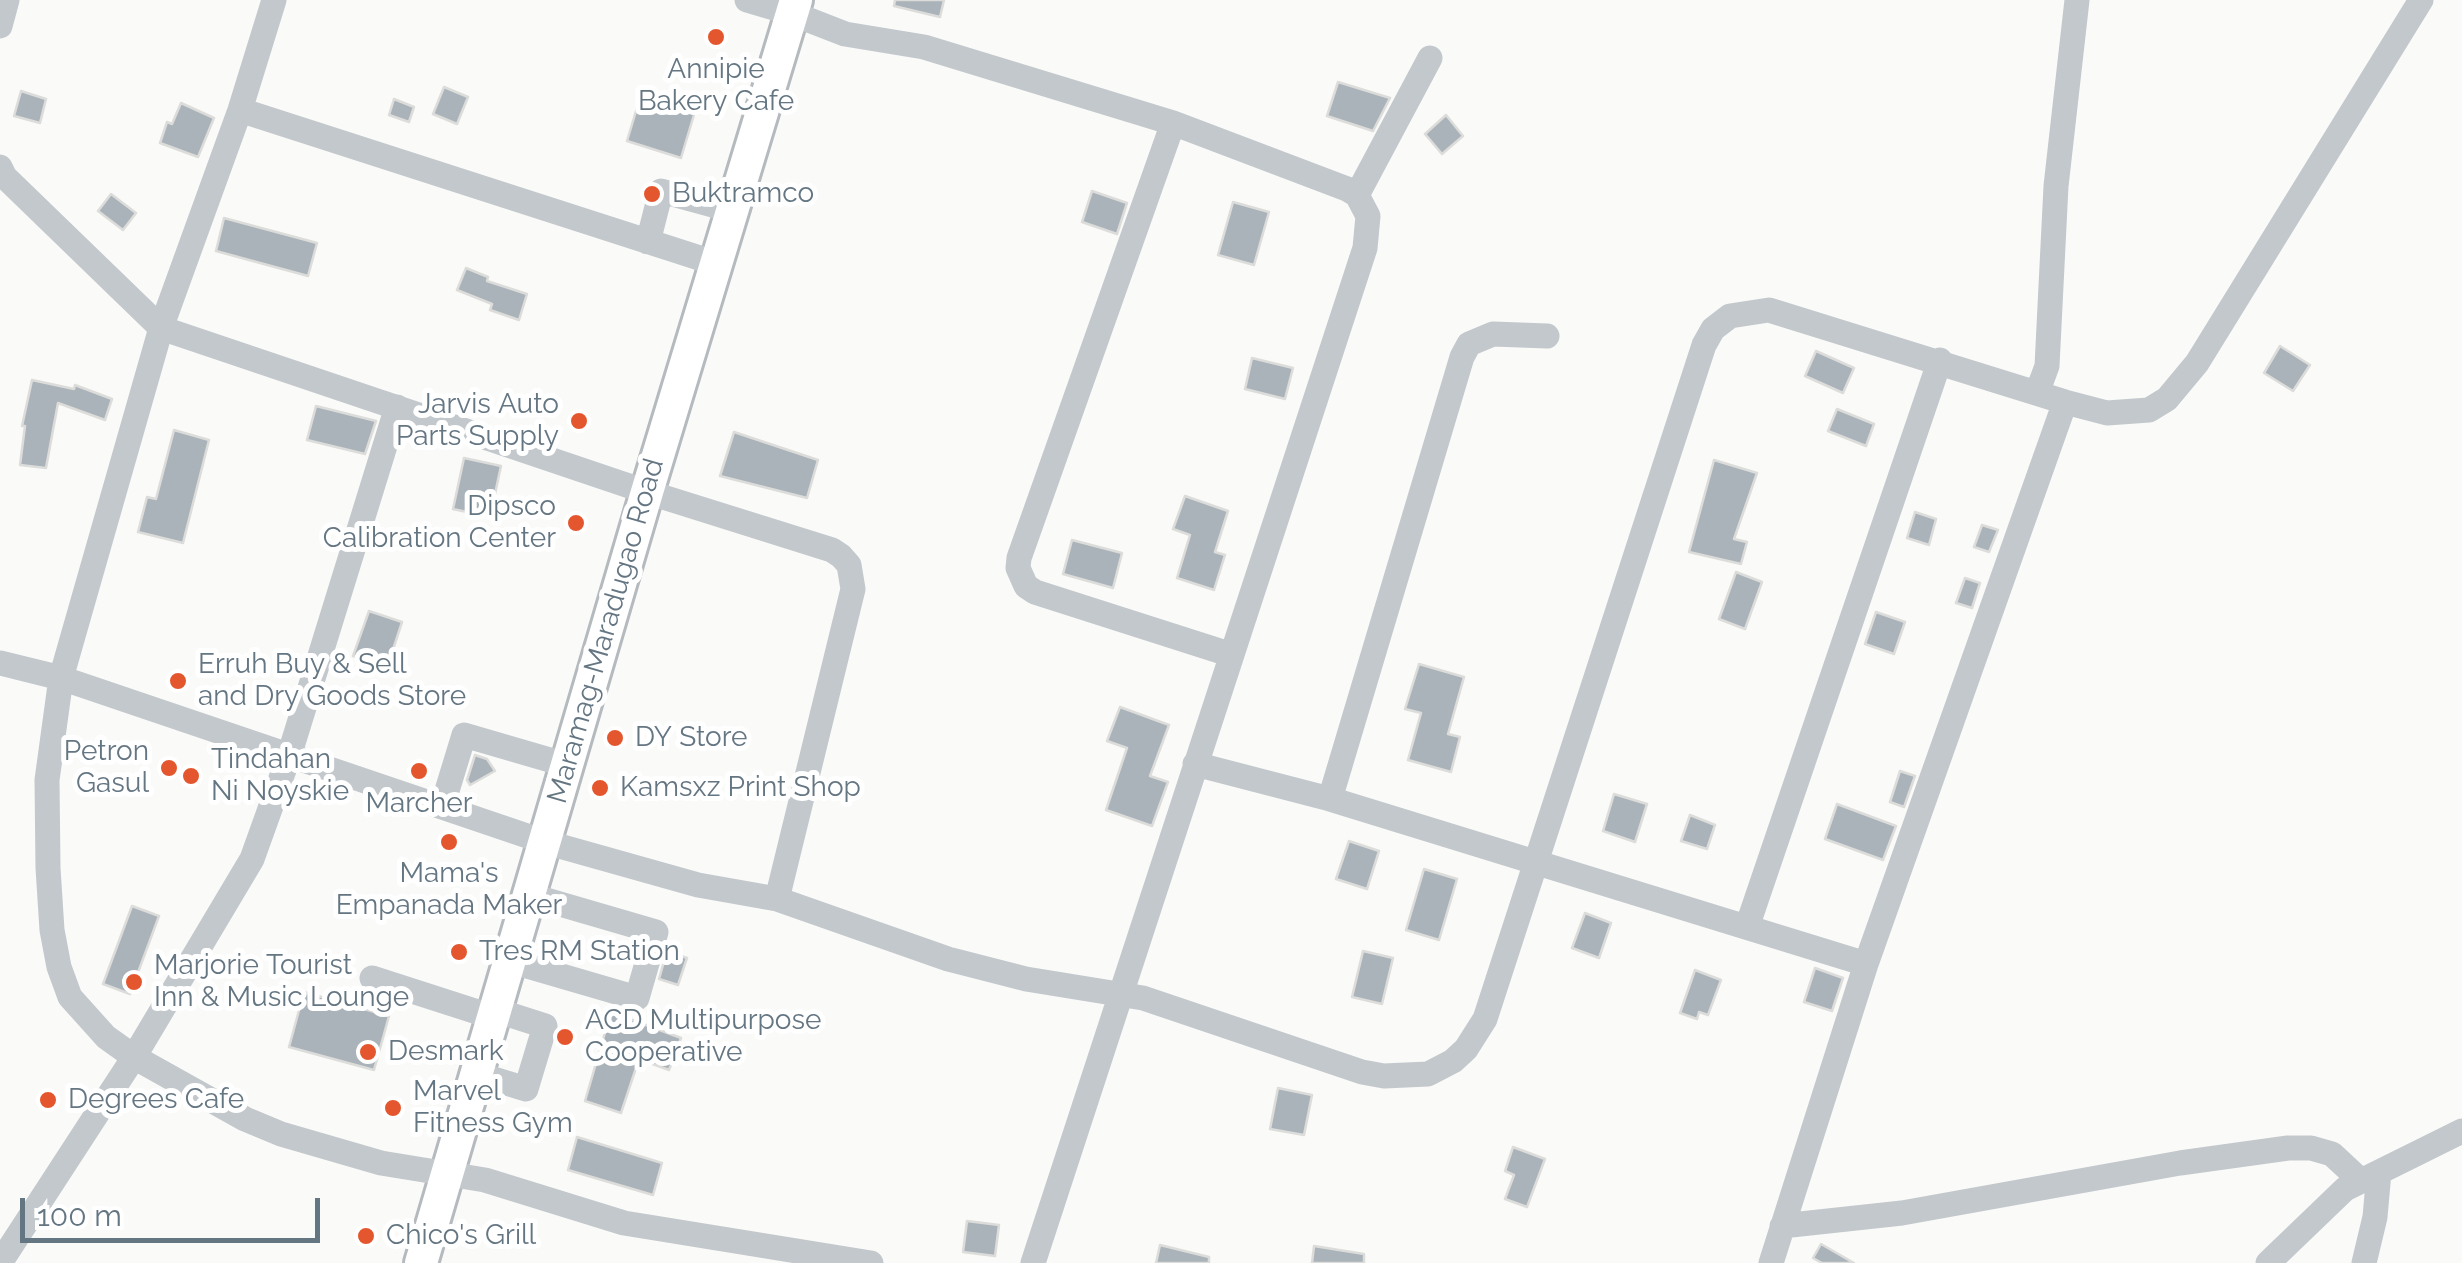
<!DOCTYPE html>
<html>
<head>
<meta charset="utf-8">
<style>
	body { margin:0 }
	#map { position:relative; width:2462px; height:1263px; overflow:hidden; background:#fafaf8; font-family:Raleway,sans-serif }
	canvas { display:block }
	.scale { position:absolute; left:20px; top:1198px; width:300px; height:45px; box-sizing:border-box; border:5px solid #657683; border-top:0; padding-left:12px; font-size:30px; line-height:35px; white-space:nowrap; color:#657683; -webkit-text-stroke:8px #fff; paint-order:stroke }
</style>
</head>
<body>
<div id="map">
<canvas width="2462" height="1263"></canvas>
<div class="scale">100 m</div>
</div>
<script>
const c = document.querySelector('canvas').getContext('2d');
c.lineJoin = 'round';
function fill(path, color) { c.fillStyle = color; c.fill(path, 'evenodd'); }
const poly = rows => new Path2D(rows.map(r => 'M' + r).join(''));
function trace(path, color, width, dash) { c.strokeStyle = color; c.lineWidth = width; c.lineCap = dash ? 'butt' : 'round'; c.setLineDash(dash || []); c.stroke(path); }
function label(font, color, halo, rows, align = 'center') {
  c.font = font + ' Raleway,sans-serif'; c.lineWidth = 10; c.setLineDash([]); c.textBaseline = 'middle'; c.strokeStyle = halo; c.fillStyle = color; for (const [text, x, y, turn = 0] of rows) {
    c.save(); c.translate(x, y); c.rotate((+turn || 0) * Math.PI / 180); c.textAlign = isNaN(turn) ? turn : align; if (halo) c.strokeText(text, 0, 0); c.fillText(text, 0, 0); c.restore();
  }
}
const building = poly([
	[895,0,944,0,940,17,894,6,895,0],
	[1338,82,1390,98,1373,131,1327,116,1338,82],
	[444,87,468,97,457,124,433,114,444,87],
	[21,91,46,99,40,123,14,116,21,91],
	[642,91,696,108,681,158,627,141,642,91],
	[394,99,414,107,409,122,389,115,394,99],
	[181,103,214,118,198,157,160,143,167,122,172,124,181,103],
	[1446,115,1463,136,1442,154,1425,134,1446,115],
	[1092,191,1127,203,1117,234,1082,222,1092,191],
	[111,194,136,213,123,230,98,211,111,194],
	[1233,202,1269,212,1254,265,1218,255,1233,202],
	[224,218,317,243,308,276,216,251,224,218],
	[466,268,488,277,487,281,527,294,519,320,490,310,492,304,457,290,466,268],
	[2280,346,2310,365,2293,391,2264,373,2280,346],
	[1816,351,1854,368,1843,393,1805,376,1816,351],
	[1252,358,1293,368,1285,399,1245,389,1252,358],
	[32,380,74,389,75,385,112,399,105,420,58,403,46,468,20,465,25,426,22,426,32,380],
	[316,406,376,421,365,454,307,440,316,406],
	[1837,409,1874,424,1866,446,1828,431,1837,409],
	[174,430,209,440,183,543,138,532,147,497,156,499,174,430],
	[734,432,818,460,807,498,720,476,734,432],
	[464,458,501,466,490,517,453,509,464,458],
	[1714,460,1757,473,1734,539,1747,542,1741,564,1689,552,1714,460],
	[1185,496,1228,511,1215,552,1225,555,1214,590,1177,578,1190,535,1173,529,1185,496],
	[1915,512,1936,519,1929,545,1907,538,1915,512],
	[1982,525,1998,530,1989,552,1974,547,1982,525],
	[1072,540,1122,553,1113,588,1063,574,1072,540],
	[1736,572,1762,582,1745,629,1719,619,1736,572],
	[1965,578,1980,583,1972,608,1956,603,1965,578],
	[369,611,402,622,387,668,353,656,369,611],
	[1876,612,1905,622,1894,654,1865,644,1876,612],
	[1419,664,1464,677,1448,734,1460,737,1451,772,1408,760,1421,713,1405,709,1419,664],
	[1120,707,1169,725,1150,776,1168,782,1152,826,1106,810,1127,748,1107,741,1120,707],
	[475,755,487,759,495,771,470,785,467,780,475,755],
	[1900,771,1915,776,1904,807,1890,802,1900,771],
	[1614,794,1647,804,1635,842,1603,831,1614,794],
	[1837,804,1896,826,1883,860,1825,839,1837,804],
	[1690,815,1715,825,1707,849,1681,841,1690,815],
	[1349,841,1379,851,1367,889,1336,879,1349,841],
	[1424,869,1457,879,1439,940,1406,930,1424,869],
	[132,906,159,916,130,994,103,984,132,906],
	[1585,913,1611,923,1599,958,1572,948,1585,913],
	[667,951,687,958,678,985,659,979,667,951],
	[1363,951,1393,958,1382,1004,1352,997,1363,951],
	[1815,968,1843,978,1832,1011,1804,1002,1815,968],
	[1695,970,1721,980,1708,1015,1699,1012,1697,1019,1680,1013,1695,970],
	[304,992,389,1016,374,1070,289,1047,304,992],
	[611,1012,681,1038,669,1070,639,1059,621,1113,585,1101,611,1012],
	[1278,1088,1312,1095,1304,1135,1270,1129,1278,1088],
	[577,1137,662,1163,653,1195,568,1170,577,1137],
	[1513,1147,1545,1159,1527,1207,1505,1199,1514,1175,1505,1171,1513,1147],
	[967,1221,999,1225,995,1256,963,1252,967,1221],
	[1821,1244,1854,1263,1822,1263,1813,1258,1821,1244],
	[1160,1245,1209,1257,1209,1263,1156,1263,1160,1245],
	[1314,1246,1364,1254,1364,1263,1312,1263,1314,1246]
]);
fill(building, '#aab3b9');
trace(building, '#dcdcda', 2.5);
const major = poly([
	[421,1263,647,492,796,0]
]);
trace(major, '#b5babe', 38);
trace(poly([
	[274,0,240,110,161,328,61,678,47,780,48,868,52,930,59,967,70,997,106,1037,134,1057,245,1119,281,1134,381,1163,485,1180,624,1223,871,1263],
	[747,0,791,13,845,34,924,47,1173,123,1347,189,1357,195,1368,216,1365,248,1033,1263],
	[0,26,7,0],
	[240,110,715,263],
	[1173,123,1019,558,1018,568,1026,586,1035,592,1232,655],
	[0,167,5,177,161,328,647,492,832,550,841,556,849,565,853,589,777,899],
	[1357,195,1430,58],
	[648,242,661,191,731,210],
	[2037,393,2047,366,2056,186,2077,0],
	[0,663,61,678,545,842,698,885,777,899,948,959,1026,979,1143,998,1362,1072,1384,1076,1428,1074,1453,1061,1466,1049,1485,1019,1704,345,1713,329,1730,316,1769,310,2065,402,2107,413,2149,410,2167,399,2197,363,2421,0],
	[1195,764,1330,799,1866,964],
	[1330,799,1462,357,1469,344,1493,334,1547,336],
	[442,807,464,735,567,765],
	[1747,927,1940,360],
	[510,961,637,998,656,932,529,895],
	[372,978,493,1017],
	[477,1074,526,1089,545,1026,495,1010],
	[1782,1226,1902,1213,2180,1163,2288,1148,2311,1148,2332,1154,2361,1181],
	[0,1263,134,1057,252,859,289,756,397,407],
	[1771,1263,1866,964,2065,402],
	[2268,1263,2345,1189,2462,1131],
	[2364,1263,2375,1217,2379,1172]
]), '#c3c8cc', 25);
trace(major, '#fff', 32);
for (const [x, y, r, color] of [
	[716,37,10,"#e4572e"],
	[652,194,10,"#e4572e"],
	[579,421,10,"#e4572e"],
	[576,523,10,"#e4572e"],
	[178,681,10,"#e4572e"],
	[615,738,10,"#e4572e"],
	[169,768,10,"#e4572e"],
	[419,771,10,"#e4572e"],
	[191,776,10,"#e4572e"],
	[600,788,10,"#e4572e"],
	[449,842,10,"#e4572e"],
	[459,952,10,"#e4572e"],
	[134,982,10,"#e4572e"],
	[565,1037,10,"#e4572e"],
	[368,1052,10,"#e4572e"],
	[48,1100,10,"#e4572e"],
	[393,1108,10,"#e4572e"],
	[366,1236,10,"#e4572e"]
]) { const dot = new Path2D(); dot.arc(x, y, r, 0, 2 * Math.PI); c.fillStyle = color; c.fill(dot); trace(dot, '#fff', 4); }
label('28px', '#657683', '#fff', [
	["Annipie",716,70,"center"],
	["Bakery Cafe",716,102,"center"],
	["Buktramco",672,194],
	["Jarvis Auto",559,405,"right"],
	["Parts Supply",559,437,"right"],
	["Dipsco",556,507,"right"],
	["Calibration Center",556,539,"right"],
	["Erruh Buy & Sell",198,665],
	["and Dry Goods Store",198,697],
	["DY Store",635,738],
	["Petron",149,752,"right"],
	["Gasul",149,784,"right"],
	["Tindahan",211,760],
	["Ni Noyskie",211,792],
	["Kamsxz Print Shop",620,788],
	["Marcher",419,804,"center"],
	["Mama's",449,874,"center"],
	["Empanada Maker",449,906,"center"],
	["Tres RM Station",479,952],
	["Marjorie Tourist",154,966],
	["Inn & Music Lounge",154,998],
	["ACD Multipurpose",585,1021],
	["Cooperative",585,1053],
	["Desmark",388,1052],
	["Marvel",413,1092],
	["Fitness Gym",413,1124],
	["Degrees Cafe",68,1100],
	["Chico's Grill",386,1236]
], 'left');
label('28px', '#657683', '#fff', [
	["Maramag-Maradugao Road",606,631,-74]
]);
</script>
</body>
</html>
